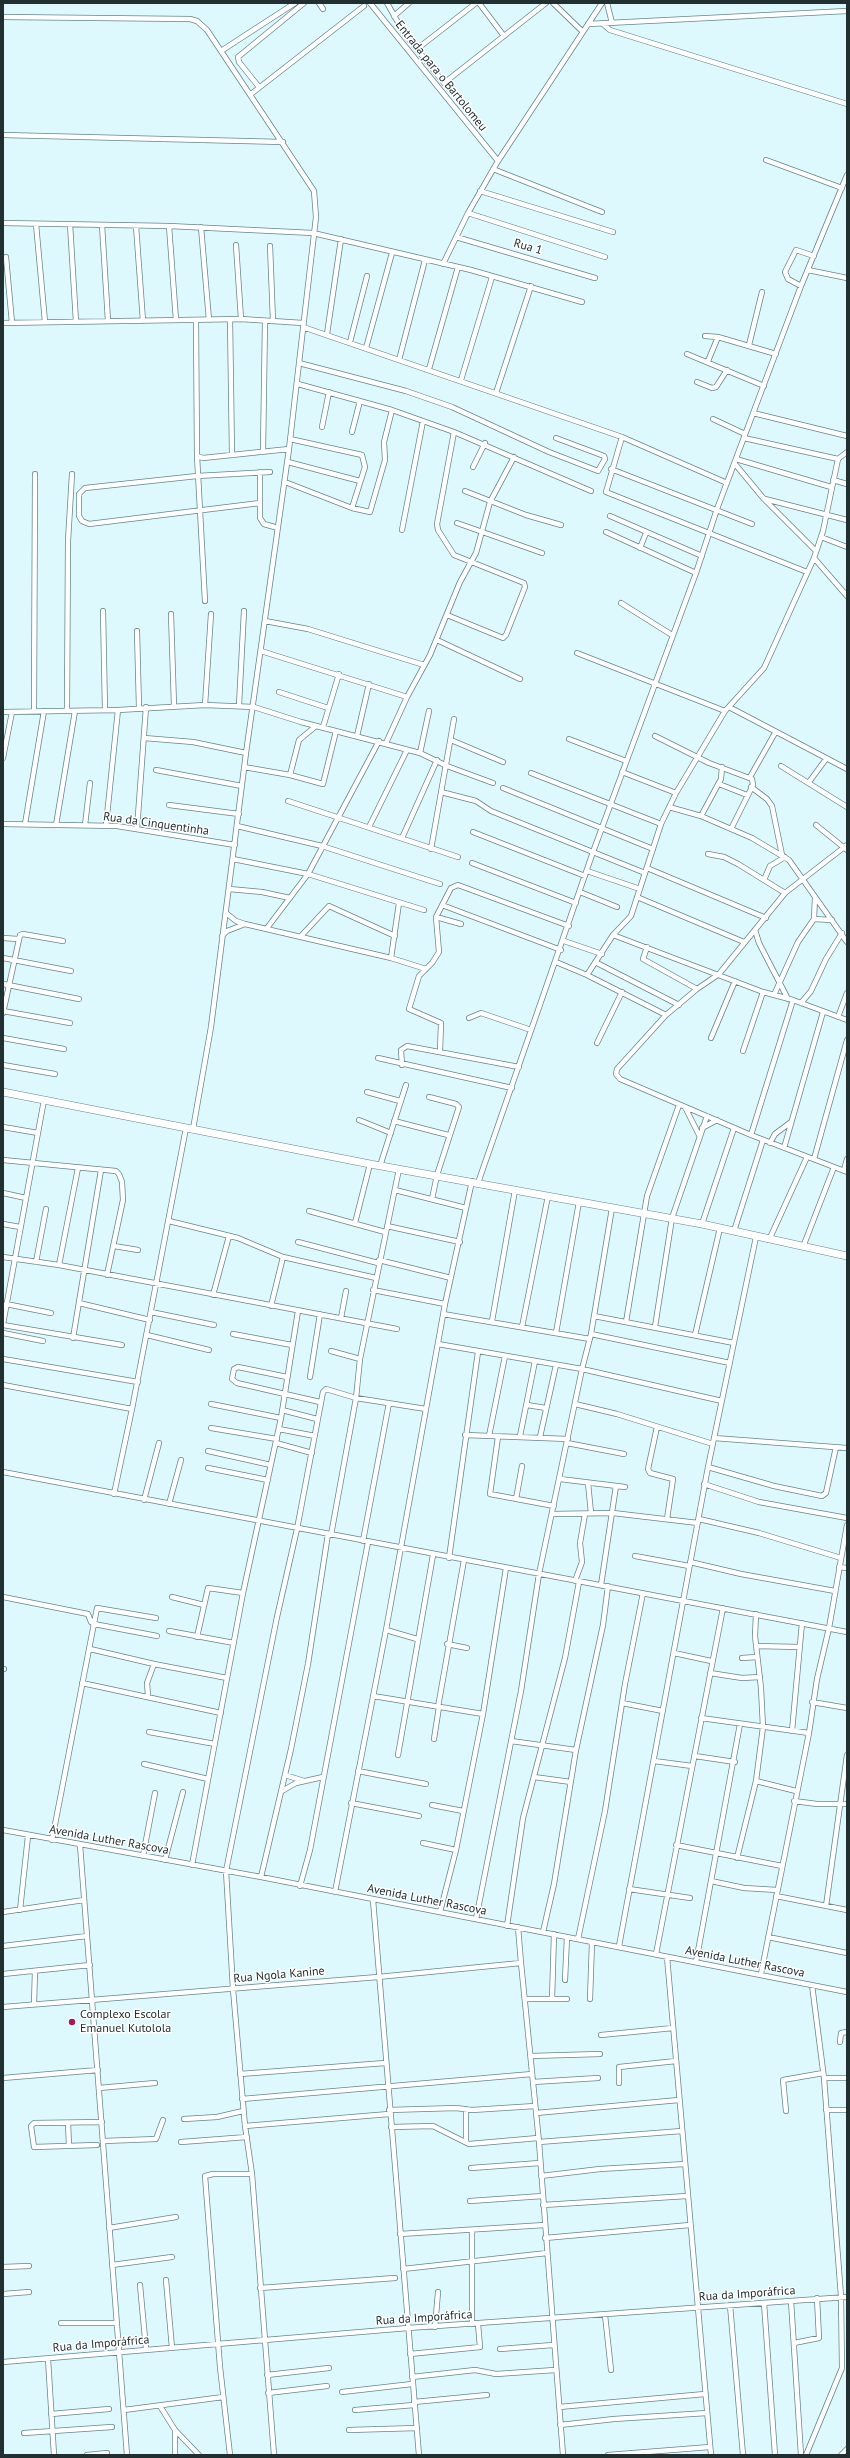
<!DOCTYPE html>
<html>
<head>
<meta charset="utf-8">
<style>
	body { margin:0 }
	#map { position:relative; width:850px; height:2458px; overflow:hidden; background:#def9fd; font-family:"PT Sans",sans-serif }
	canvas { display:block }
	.frame { position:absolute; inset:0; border:4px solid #222f31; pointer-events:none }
</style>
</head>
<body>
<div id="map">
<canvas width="850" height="2458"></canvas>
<div class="frame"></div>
</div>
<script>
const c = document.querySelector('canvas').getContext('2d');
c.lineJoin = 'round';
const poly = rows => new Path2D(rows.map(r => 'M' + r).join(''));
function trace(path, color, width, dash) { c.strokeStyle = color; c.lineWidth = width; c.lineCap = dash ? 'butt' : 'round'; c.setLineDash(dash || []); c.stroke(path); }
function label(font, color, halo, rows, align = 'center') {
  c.font = font + ' "PT Sans",sans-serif'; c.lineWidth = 3; c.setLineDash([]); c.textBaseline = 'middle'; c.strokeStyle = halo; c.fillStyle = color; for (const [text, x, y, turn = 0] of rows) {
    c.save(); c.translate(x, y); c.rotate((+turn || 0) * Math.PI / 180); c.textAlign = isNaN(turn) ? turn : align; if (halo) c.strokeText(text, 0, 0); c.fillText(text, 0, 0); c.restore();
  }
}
const street = poly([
	[319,3,323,9],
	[370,3,498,161],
	[387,3,404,33,444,83,546,3],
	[479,3,504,36],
	[553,3,583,32],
	[607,3,612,23],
	[394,16,409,3],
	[3,17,190,19,197,21,207,30,314,191,316,217,289,449,246,753,211,1027,193,1129],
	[588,24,847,11],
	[603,24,610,30,847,104],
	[417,49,476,3],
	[221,51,295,3],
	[259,87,239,62,238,57,304,3],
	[251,94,364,6],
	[3,135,283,142],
	[766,160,842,188],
	[493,169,602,212],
	[480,191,613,232],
	[468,213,605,257],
	[3,223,169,226,313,233,471,270,582,302],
	[36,224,45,322],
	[70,224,76,322],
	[102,225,108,321],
	[136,226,143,321],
	[169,226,176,320],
	[201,227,209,320],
	[456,237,595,278],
	[236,245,241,319],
	[270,246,273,321],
	[6,257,12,323],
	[443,264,468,213,498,161,602,3],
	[808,270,847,278],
	[801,286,788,279,785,272,796,250,814,256],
	[230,319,232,455],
	[196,320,197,456,203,458,289,449],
	[3,323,241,319,303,323],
	[303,327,622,437,727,483],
	[327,334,341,239],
	[705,336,718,337,776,354],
	[350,342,367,276],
	[749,345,762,292],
	[366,348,392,253],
	[687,354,764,386],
	[399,360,425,260],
	[708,361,718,337],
	[299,363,406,391,452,407,549,452,598,471,605,459,604,456,556,438],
	[429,369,458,267],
	[461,380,492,277],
	[697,382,712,388,716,387,727,370],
	[298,384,392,410,454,432,591,491],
	[496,393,531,286],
	[753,413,847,436],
	[713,419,745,434],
	[322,427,329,392],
	[352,432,360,401],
	[622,437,606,492,807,572],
	[744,438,838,459],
	[290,439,362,455,365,467,352,508],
	[263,451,265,321],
	[197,456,205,601],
	[736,459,831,487],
	[288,462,360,481],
	[735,464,764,499,816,551],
	[473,467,485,443],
	[611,469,752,524],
	[260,472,260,518,264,524,278,528],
	[833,480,847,484],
	[285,482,352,508,370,512,385,460,384,442,392,410],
	[465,491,526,515,561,525],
	[765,499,847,520],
	[260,503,89,524,82,521,79,516,79,494,85,488,197,476,270,472],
	[610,516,702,556],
	[457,523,542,553],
	[402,530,423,421],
	[606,532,696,573],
	[821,537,847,547],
	[640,548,646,533],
	[814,558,847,596],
	[621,603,672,635],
	[103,611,105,710],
	[171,614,174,706],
	[447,615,503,638,506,635,525,587,524,583,454,555,438,530,437,524,454,432],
	[265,621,308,629,424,665],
	[137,631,139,708],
	[437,640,520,679],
	[261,651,407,697,386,743],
	[577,653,725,711],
	[279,692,328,708],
	[407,697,430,655,460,582,476,553,490,502,514,457],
	[205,705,211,614],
	[239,705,244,611],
	[729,707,847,769],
	[34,711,35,474],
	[67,711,68,541,72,474],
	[3,712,118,710,205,705,254,707,301,722,420,753,447,766,493,783],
	[323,727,339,674],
	[357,736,369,684],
	[655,736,709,763,752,779,753,785,731,829],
	[144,738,193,742,246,753],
	[569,739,626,761],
	[451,740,503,762],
	[420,753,429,711],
	[3,758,12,712],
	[781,766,847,807],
	[244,767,290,775,323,784,336,731],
	[156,770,242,786],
	[622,772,676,793],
	[531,773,661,824],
	[290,775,299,740,316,726],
	[750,777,775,733],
	[809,782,826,759],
	[719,784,747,795],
	[751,787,767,799,772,806,782,855],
	[503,788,653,849],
	[441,792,476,801,491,811,645,873],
	[288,801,458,857],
	[169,805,239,814],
	[669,807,701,816,752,838,789,860,847,942],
	[701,816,721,779,722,767],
	[3,824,117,826,235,845],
	[25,824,44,711],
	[56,825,75,711],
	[85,825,90,783],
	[106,825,118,710],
	[816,825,847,850],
	[237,826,322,846,440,884],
	[369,827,407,750],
	[137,829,146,707],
	[473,832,585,876],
	[402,838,437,760],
	[847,845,785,893,719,974,697,989,666,1015,617,1069,616,1074,620,1079,751,1135,847,1172],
	[431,849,454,719],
	[708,854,724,857,738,864,785,893],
	[233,859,308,874,424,910],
	[472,863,576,903],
	[647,868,766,918],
	[587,871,640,889],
	[764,880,770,866,785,857],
	[229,889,262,892,290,898],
	[580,892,617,907],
	[637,897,744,942],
	[442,905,561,950],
	[226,913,236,921,245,924,391,958,426,969],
	[436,917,461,924],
	[814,919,832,920],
	[267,928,308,874,379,741],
	[755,930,759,943,788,999],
	[613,935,763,992,793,1000,847,1020],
	[222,936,227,931,245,924],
	[301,936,329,906,395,936],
	[3,938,18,939],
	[564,941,602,954],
	[647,947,643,959,697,989],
	[3,958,71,971],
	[391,958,399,903],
	[556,962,587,975,666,1015],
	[597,963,679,1005],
	[587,975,613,935,631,916,661,824,676,793,725,711,764,668,814,558,823,531,838,459,847,452],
	[3,984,79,999],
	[774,995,798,942,814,919,815,897],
	[801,1003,811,991,826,959,842,933],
	[3,1011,70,1023],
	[3,1013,20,935,23,934,63,941],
	[838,1017,847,993],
	[469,1018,481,1013,531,1030],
	[3,1038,64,1049],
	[711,1038,735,981],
	[597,1043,622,992],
	[440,1051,441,1023,409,1009,419,976,432,963,439,952,436,917,451,888,458,885,569,926],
	[743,1051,763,992],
	[378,1058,512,1088],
	[3,1065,55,1074],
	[402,1065,401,1050,407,1046,519,1067],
	[367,1092,400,1101],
	[429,1097,456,1104,459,1107,437,1175,432,1199],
	[685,1107,699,1135],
	[359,1120,391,1133],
	[394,1121,448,1135],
	[3,1127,38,1133],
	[702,1128,717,1120],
	[751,1135,793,1000],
	[770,1143,775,1134,791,1122],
	[784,1148,823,1012],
	[814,1159,847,1040],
	[3,1160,116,1171,119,1174,122,1182,123,1200,107,1275],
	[380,1166,406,1085],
	[844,1170,847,1159],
	[478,1183,593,852,696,573,717,509,801,286,847,175],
	[395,1190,466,1208],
	[3,1193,26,1198],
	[309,1211,385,1232],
	[169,1221,238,1238,283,1257,376,1278],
	[355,1223,370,1164],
	[3,1224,20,1227],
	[702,1224,734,1128],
	[387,1226,460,1242],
	[734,1231,763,1140],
	[769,1240,807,1157],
	[298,1242,378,1263],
	[114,1246,138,1250],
	[803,1247,834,1167],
	[3,1257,59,1265,397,1329],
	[379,1260,451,1278],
	[36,1262,46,1209],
	[59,1265,78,1168],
	[373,1290,445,1304],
	[213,1295,229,1236],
	[79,1303,150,1320],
	[6,1304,51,1313],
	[271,1306,283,1257],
	[151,1312,214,1325],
	[443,1314,590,1339],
	[594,1316,734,1343],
	[341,1318,346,1291],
	[492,1321,515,1190],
	[626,1322,647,1196,679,1105],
	[3,1324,44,1100],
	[3,1325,122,1345],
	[522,1327,548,1196],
	[655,1327,672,1218,707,1116],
	[3,1333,43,1341],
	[556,1333,579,1202],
	[233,1334,292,1345],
	[591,1334,730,1363],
	[147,1335,209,1350],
	[695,1335,720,1228],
	[73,1338,101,1170],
	[438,1344,582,1369,722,1401],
	[331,1351,360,1359],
	[3,1359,138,1382],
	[287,1377,238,1367,234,1369,232,1379,237,1383,320,1402],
	[310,1377,320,1314],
	[3,1385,132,1409],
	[211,1404,281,1418],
	[575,1404,617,1414,713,1444],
	[527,1405,546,1408],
	[282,1410,317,1419],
	[657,1427,648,1469,650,1473,673,1479,667,1519],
	[211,1428,277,1439],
	[279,1429,315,1436],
	[465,1435,568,1439],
	[489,1436,505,1356],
	[520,1436,535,1361],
	[498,1437,490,1494,554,1506],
	[540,1437,556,1365],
	[714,1438,847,1448],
	[276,1443,312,1453],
	[567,1443,624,1454],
	[208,1451,271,1465],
	[708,1467,774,1486,822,1496,826,1493,836,1447],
	[208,1468,268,1480],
	[3,1472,847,1632],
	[560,1479,625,1487],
	[588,1483,591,1513],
	[704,1484,759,1502,847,1518],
	[114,1494,132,1409,186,1128],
	[516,1499,522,1466],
	[144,1500,159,1443],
	[169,1504,181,1460],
	[552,1514,613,1513,698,1523],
	[699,1519,759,1533,841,1558],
	[331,1535,356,1398,360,1359,399,1169],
	[363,1541,389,1403],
	[635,1556,689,1566],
	[449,1558,478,1352],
	[690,1562,741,1574,835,1591],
	[839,1567,847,1568],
	[575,1581,582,1562,580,1543,585,1514],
	[601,1585,616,1486],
	[3,1597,88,1614,91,1622,94,1624,157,1636],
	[172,1597,204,1605],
	[386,1630,417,1639],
	[169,1631,234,1643],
	[197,1637,208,1588,243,1593],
	[447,1644,467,1648],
	[756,1646,799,1647],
	[90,1649,154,1664,227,1678],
	[674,1653,711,1661],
	[742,1658,757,1657],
	[3,1669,4,1669],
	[710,1673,742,1678,760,1677],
	[82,1683,221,1713],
	[148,1696,147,1683,154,1664],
	[373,1696,483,1714],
	[812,1702,847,1708],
	[622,1703,663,1711],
	[438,1707,464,1560],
	[701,1718,809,1733],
	[792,1731,802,1623],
	[149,1732,215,1744],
	[434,1739,439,1707],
	[511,1741,576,1750],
	[398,1755,433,1555],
	[695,1756,735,1762],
	[654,1761,692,1766],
	[144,1764,208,1779],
	[358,1771,426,1784],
	[285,1775,304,1781],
	[534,1777,571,1782],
	[756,1781,796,1791],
	[282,1791,296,1783,323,1777],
	[794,1801,817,1804,847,1804],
	[351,1803,419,1816],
	[432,1805,463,1811],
	[3,1830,261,1877,847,1992],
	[52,1840,97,1608,156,1618],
	[423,1843,456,1850],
	[80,1845,127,2455],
	[676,1845,782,1866],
	[143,1856,155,1793],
	[737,1858,756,1781,763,1727,761,1688,755,1636,756,1614],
	[165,1860,183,1792],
	[192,1865,243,1593,281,1418,298,1311],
	[261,1877,291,1749,308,1664,328,1534],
	[711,1881,744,1888,777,1890],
	[300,1886,310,1850,368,1542],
	[629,1889,690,1898],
	[335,1892,386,1630,445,1304,472,1181],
	[776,1896,847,1910],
	[373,1900,419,2455],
	[826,1906,847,1755],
	[20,1910,28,1836],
	[3,1912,84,1900],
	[440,1912,456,1850,483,1714,506,1568],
	[476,1919,521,1691,539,1574,582,1369,591,1334,612,1208],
	[507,1926,523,1818,565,1658,579,1582],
	[543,1932,554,1884,576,1750,603,1625,608,1586],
	[768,1937,847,1953],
	[578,1939,605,1811,625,1684,643,1593],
	[3,1946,87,1936],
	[619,1946,708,1467,756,1237],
	[656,1954,723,1608],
	[667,1957,711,2455],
	[696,1962,740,1724],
	[521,1963,539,2142,563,2455],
	[3,1974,90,1965],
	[761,1974,809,1733,817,1679,829,1628,847,1525],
	[565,1980,567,1937],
	[526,1999,567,1999],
	[552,1999,554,1934],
	[590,1999,592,1942],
	[34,2004,35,1971],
	[3,2007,378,1977,521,1963,518,1927],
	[601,2035,673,2028],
	[840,2042,841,2033,847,2032],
	[531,2056,600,2054],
	[240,2074,385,2063],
	[3,2078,98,2070],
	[824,2078,847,2078],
	[533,2082,598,2078],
	[619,2083,619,2067,676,2061],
	[99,2088,155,2083],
	[242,2099,532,2074],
	[389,2110,456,2108,472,2110,535,2106],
	[826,2110,847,2110],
	[786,2111,783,2080,823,2073],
	[536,2113,679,2100],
	[184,2119,217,2117,243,2111],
	[68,2123,69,2145],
	[245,2126,389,2114],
	[391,2127,433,2126,469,2144,538,2138],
	[104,2141,156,2139,163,2120],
	[181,2142,247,2137],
	[466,2142,466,2109],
	[539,2142,682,2131],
	[97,2145,34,2147,31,2126,34,2123,102,2122],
	[471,2168,540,2163],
	[541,2176,600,2169,685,2164],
	[470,2201,543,2196],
	[543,2205,687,2196],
	[109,2228,176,2217],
	[472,2232,472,2324],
	[400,2234,545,2225],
	[545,2238,690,2225],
	[112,2265,172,2257],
	[3,2267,29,2266],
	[403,2269,547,2253],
	[166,2280,172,2348],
	[140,2285,146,2349],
	[260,2288,395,2278],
	[3,2294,29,2292],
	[791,2301,801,2455],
	[764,2303,775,2455],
	[730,2305,743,2455],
	[605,2315,611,2370],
	[61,2323,116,2323],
	[435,2327,438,2292],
	[794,2343,819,2338,817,2298],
	[500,2349,553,2345],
	[410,2354,480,2347,478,2324],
	[48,2359,54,2455],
	[3,2362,408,2328,847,2297],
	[267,2375,329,2368],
	[412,2377,475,2370,496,2374,555,2370],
	[342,2392,412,2384],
	[268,2393,327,2386],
	[414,2402,487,2395],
	[160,2406,175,2430,199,2455],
	[559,2407,705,2394],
	[124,2410,223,2397],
	[355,2410,414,2405],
	[51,2414,109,2409],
	[560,2425,614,2419,707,2413],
	[175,2430,175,2455],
	[349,2430,417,2428],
	[24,2433,112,2427],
	[87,2455,107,2453],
	[230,2455,220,2367,205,2176,213,2174,252,2174],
	[274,2455,252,2174,245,2126,233,1989,226,1871,277,1617,297,1529,323,1392,326,1389,356,1398,426,1409],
	[608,2455,710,2447],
	[806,2455,842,2368,841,2296,824,2078,812,1985],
	[841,2455,847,2449]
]);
const secondary = poly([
	[3,1092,370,1164,702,1224,847,1256]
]);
trace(street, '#66858a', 6);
trace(secondary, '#66858a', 8);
trace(street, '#fff', 4.5);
trace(secondary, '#fff', 7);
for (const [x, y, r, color] of [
	[72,2022,4,"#a5185d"]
]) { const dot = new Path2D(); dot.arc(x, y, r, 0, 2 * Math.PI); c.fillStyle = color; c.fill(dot); trace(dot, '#fff', 1.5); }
label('12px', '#222f31', '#fff', [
	["Entrada para o Bartolomeu",441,76,51],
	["Rua 1",528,247,16],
	["Rua da Cinquentinha",156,824,8],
	["Avenida Luther Rascova",109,1840,10],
	["Avenida Luther Rascova",427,1900,11],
	["Avenida Luther Rascova",745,1962,11],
	["Rua Ngola Kanine",279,1975,-5],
	["Rua da Imporáfrica",747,2294,-4],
	["Rua da Imporáfrica",424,2318,-4],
	["Rua da Imporáfrica",101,2344,-5]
]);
label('12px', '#222f31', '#fff', [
	["Complexo Escolar",80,2015],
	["Emanuel Kutolola",80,2029]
], 'left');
</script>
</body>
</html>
